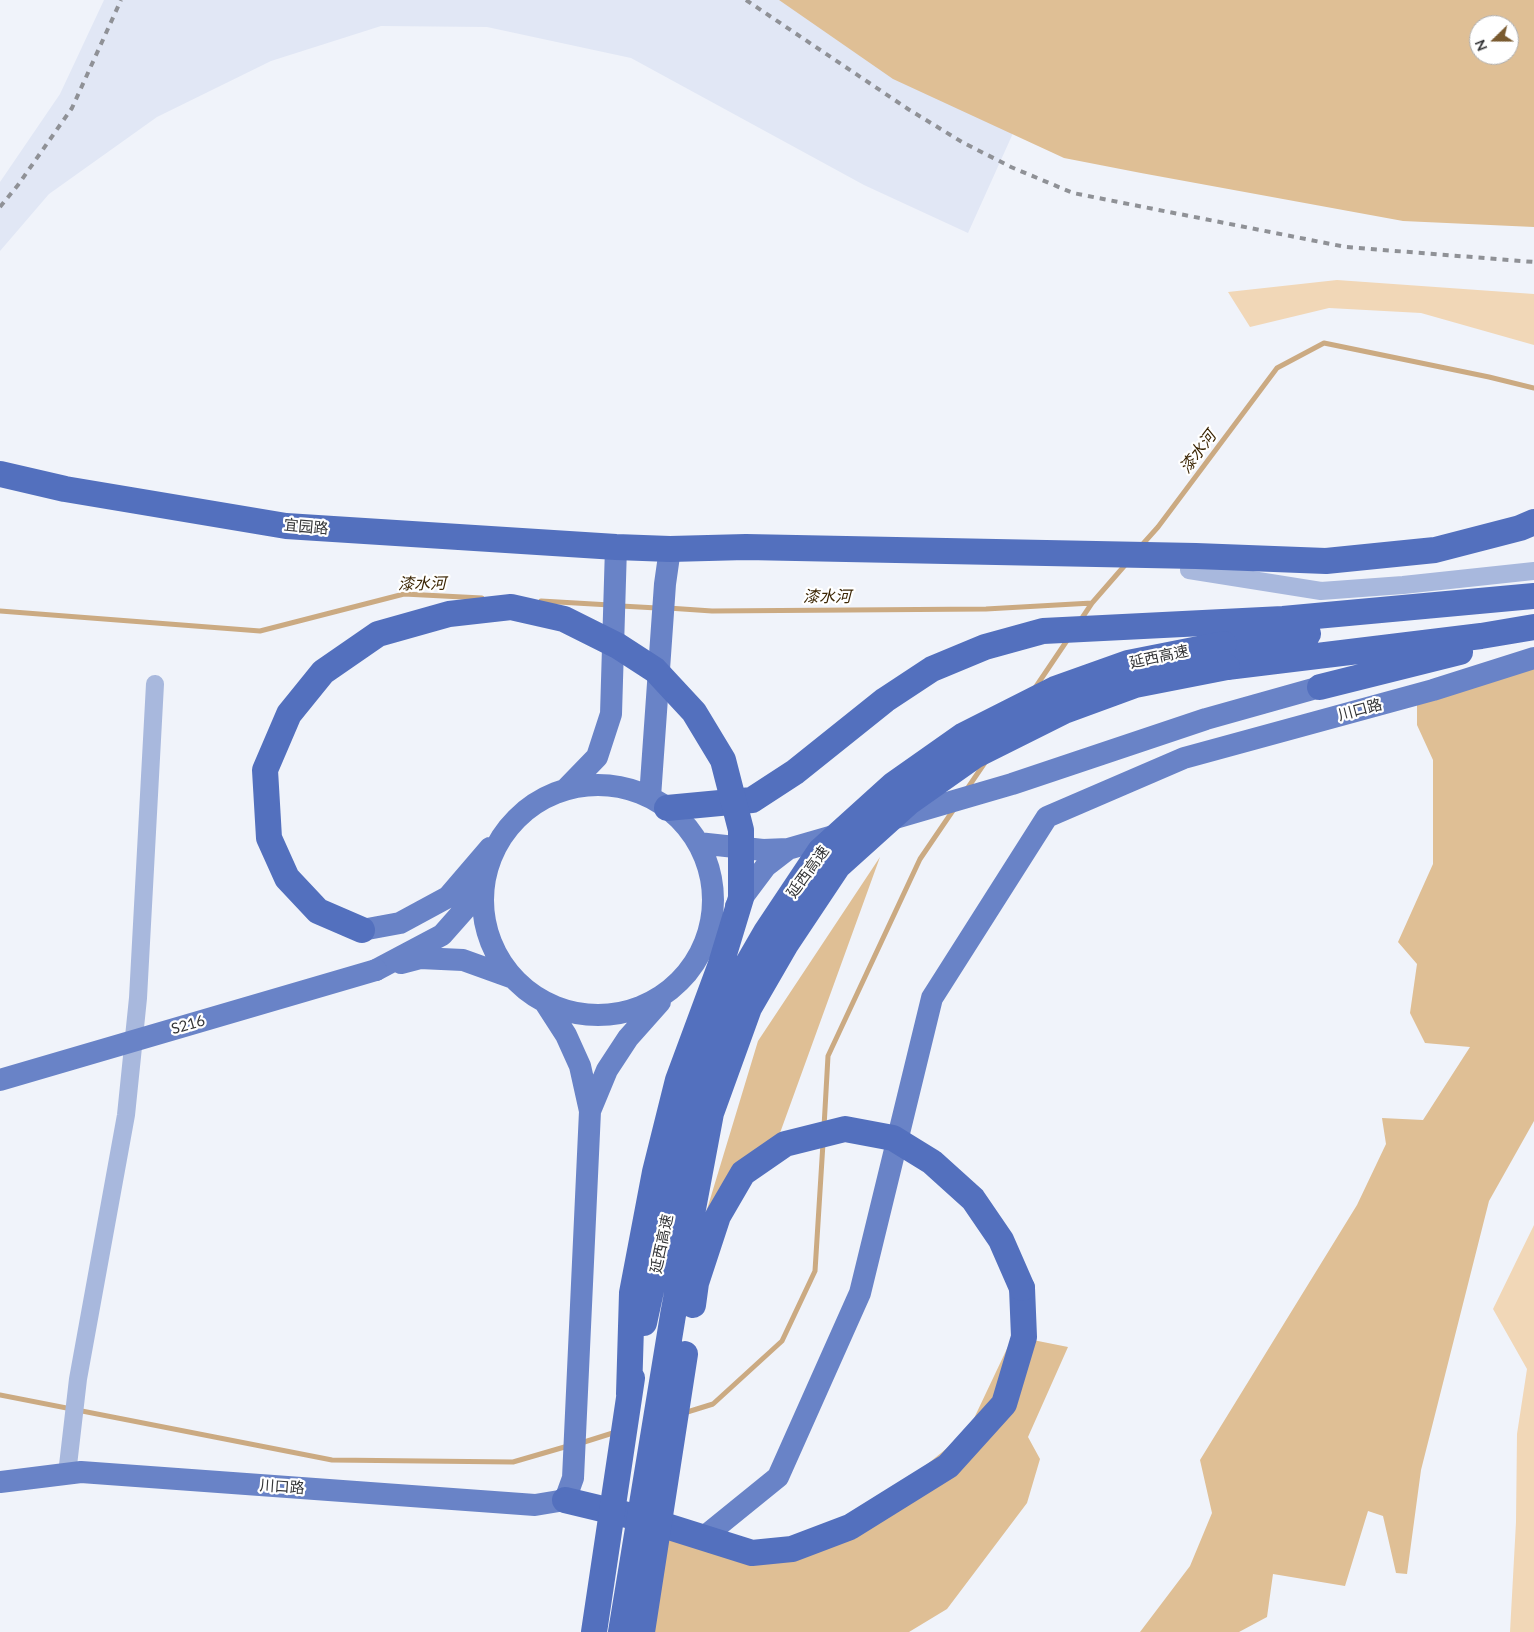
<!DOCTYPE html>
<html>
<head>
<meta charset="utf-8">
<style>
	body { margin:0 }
	#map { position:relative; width:1534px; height:1632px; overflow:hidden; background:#f0f3fa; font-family:Lato,sans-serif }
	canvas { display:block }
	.north { position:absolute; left:1469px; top:15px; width:50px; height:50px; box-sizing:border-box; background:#fff; border:1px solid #aeaeaf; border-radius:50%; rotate:248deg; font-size:14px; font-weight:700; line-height:20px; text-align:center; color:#343537 }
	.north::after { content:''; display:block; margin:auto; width:18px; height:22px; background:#795a2f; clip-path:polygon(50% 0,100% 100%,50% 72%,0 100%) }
</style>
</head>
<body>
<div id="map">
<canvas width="1534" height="1632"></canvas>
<div class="north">N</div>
</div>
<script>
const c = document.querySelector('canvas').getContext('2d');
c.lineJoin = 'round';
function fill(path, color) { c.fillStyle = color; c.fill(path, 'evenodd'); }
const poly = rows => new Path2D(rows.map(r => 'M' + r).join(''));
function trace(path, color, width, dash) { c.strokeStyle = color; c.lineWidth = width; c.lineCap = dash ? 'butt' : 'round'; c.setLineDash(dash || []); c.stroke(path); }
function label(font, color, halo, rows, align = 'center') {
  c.font = font + ' Lato,"Noto Sans SC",sans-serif'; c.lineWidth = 4.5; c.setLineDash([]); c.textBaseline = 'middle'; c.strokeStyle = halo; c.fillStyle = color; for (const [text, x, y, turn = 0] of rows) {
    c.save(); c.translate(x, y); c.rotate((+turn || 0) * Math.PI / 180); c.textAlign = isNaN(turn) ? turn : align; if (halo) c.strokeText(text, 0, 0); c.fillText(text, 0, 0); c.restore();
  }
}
fill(poly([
	[104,0,783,0,1014,131,968,233,864,185,631,58,487,27,381,26,271,61,157,117,49,194,0,251,0,182,60,94]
]), '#e1e7f5');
fill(poly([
	[1337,280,1534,294,1534,345,1421,313,1329,308,1250,327,1228,292],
	[1534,1225,1534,1632,1510,1632,1516,1522,1517,1434,1527,1369,1493,1309]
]), '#f1d7b7');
fill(poly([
	[779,0,1534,0,1534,227,1403,221,1141,173,1064,158,893,79],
	[1479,25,1509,25,1509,55,1479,55],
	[1534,668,1534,1121,1489,1201,1421,1470,1407,1574,1396,1573,1383,1516,1368,1511,1345,1586,1273,1574,1267,1617,1239,1632,1140,1632,1190,1566,1212,1513,1200,1460,1357,1205,1386,1144,1382,1118,1423,1120,1470,1047,1425,1043,1410,1013,1417,964,1398,942,1433,864,1433,760,1417,725,1417,701],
	[880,857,776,1144,705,1216,758,1041],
	[1013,1336,1068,1347,1028,1437,1040,1459,1027,1503,947,1609,909,1632,637,1632,654,1536,760,1559,843,1533,968,1431]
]), '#dfbf95');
trace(poly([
	[1141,546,1158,527,1277,368,1324,343,1489,377,1534,388],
	[541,601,610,605],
	[621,606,657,608],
	[668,608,712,611,986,609,1092,603],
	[0,611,260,631,404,594,482,598],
	[1080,621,1092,603,1126,564],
	[1035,688,1068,639],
	[967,789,986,761],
	[824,1127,828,1056,920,859,954,809],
	[0,1395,332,1460,513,1462,568,1446],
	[684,1413,713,1404,782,1341,815,1271,823,1143],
	[581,1443,616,1432]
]), '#cbaa82', 5);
trace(poly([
	[1189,570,1321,591,1403,585,1534,571],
	[67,1474,78,1379,126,1115,138,998,155,684]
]), '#a8b8dd', 18);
trace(poly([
	'483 900a115 115 0 1 1 230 0a115 115 0 1 1-230 0Z',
	[566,789,597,757,611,714,616,547],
	[650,797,665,584,670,549],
	[892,819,1012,784,1206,719,1320,687],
	[698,843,763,850,788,849,840,834],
	[736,906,766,866,788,849],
	[362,930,400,923,448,897,490,848],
	[401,963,420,958,463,960,513,978],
	[376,970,442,935,465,909,482,878],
	[590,1111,607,1070,628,1038,660,1002],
	[0,1482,81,1472,535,1505,565,1500,573,1478,590,1111,580,1066,566,1035,546,1004],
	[704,1537,778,1477,860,1293,932,998,1047,817,1184,758,1433,690,1534,658]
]), '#6983c7', 22);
trace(poly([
	[0,474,65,489,286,526,616,547,670,549,746,547,1196,556,1326,561,1435,550,1520,528,1534,522],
	[1224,644,1308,634],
	[1227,667,1481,636,1534,627],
	[1320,687,1460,652],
	[667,808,752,800,795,772,885,700,932,669,985,647,1043,631,1283,619,1534,596],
	[565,1500,644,1519,752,1553,792,1549,850,1527,948,1466,1004,1404,1024,1337,1022,1288]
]), '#5370be', 26);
trace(poly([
	[746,0,908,109,962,142,1011,167,1073,193,1346,247,1534,262],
	[0,207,18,185,72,108,121,0]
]), '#8f9196', 4, [6, 6]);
trace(poly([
	[0,1080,376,970]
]), '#6983c7', 22);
trace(poly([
	[362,930,318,911,287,878,269,838,265,770,289,714,323,672,378,634,449,614,511,607,564,619,618,646,655,670,694,712,723,760,741,830,741,898,721,964,678,1080,655,1172,632,1293,629,1394],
	[693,1305,696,1283,718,1216,743,1173,785,1144,845,1129,893,1138,932,1162,973,1199,1001,1240,1022,1288],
	[644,1323,676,1176,700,1083,729,996,766,932,820,851,893,785,964,735,1055,689,1128,663,1224,644],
	[594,1632,632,1378],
	[621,1632,673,1315,711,1113,749,1008,786,944,838,866,908,803,976,755,1064,711,1135,685,1227,667],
	[642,1632,685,1354]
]), '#5370be', 26);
label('15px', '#343537', '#fff', [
	["宜园路",306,527,5],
	["延西高速",1159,657,-12],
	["川口路",1360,710,-15],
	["延西高速",808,872,-54],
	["S216",188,1025,-16],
	["延西高速",662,1244,-78],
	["川口路",282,1487,4]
]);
label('italic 16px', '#3b2503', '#fff', [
	["漆水河",1198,452,-53],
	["漆水河",422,584,-1],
	["漆水河",827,597]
]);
</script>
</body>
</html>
